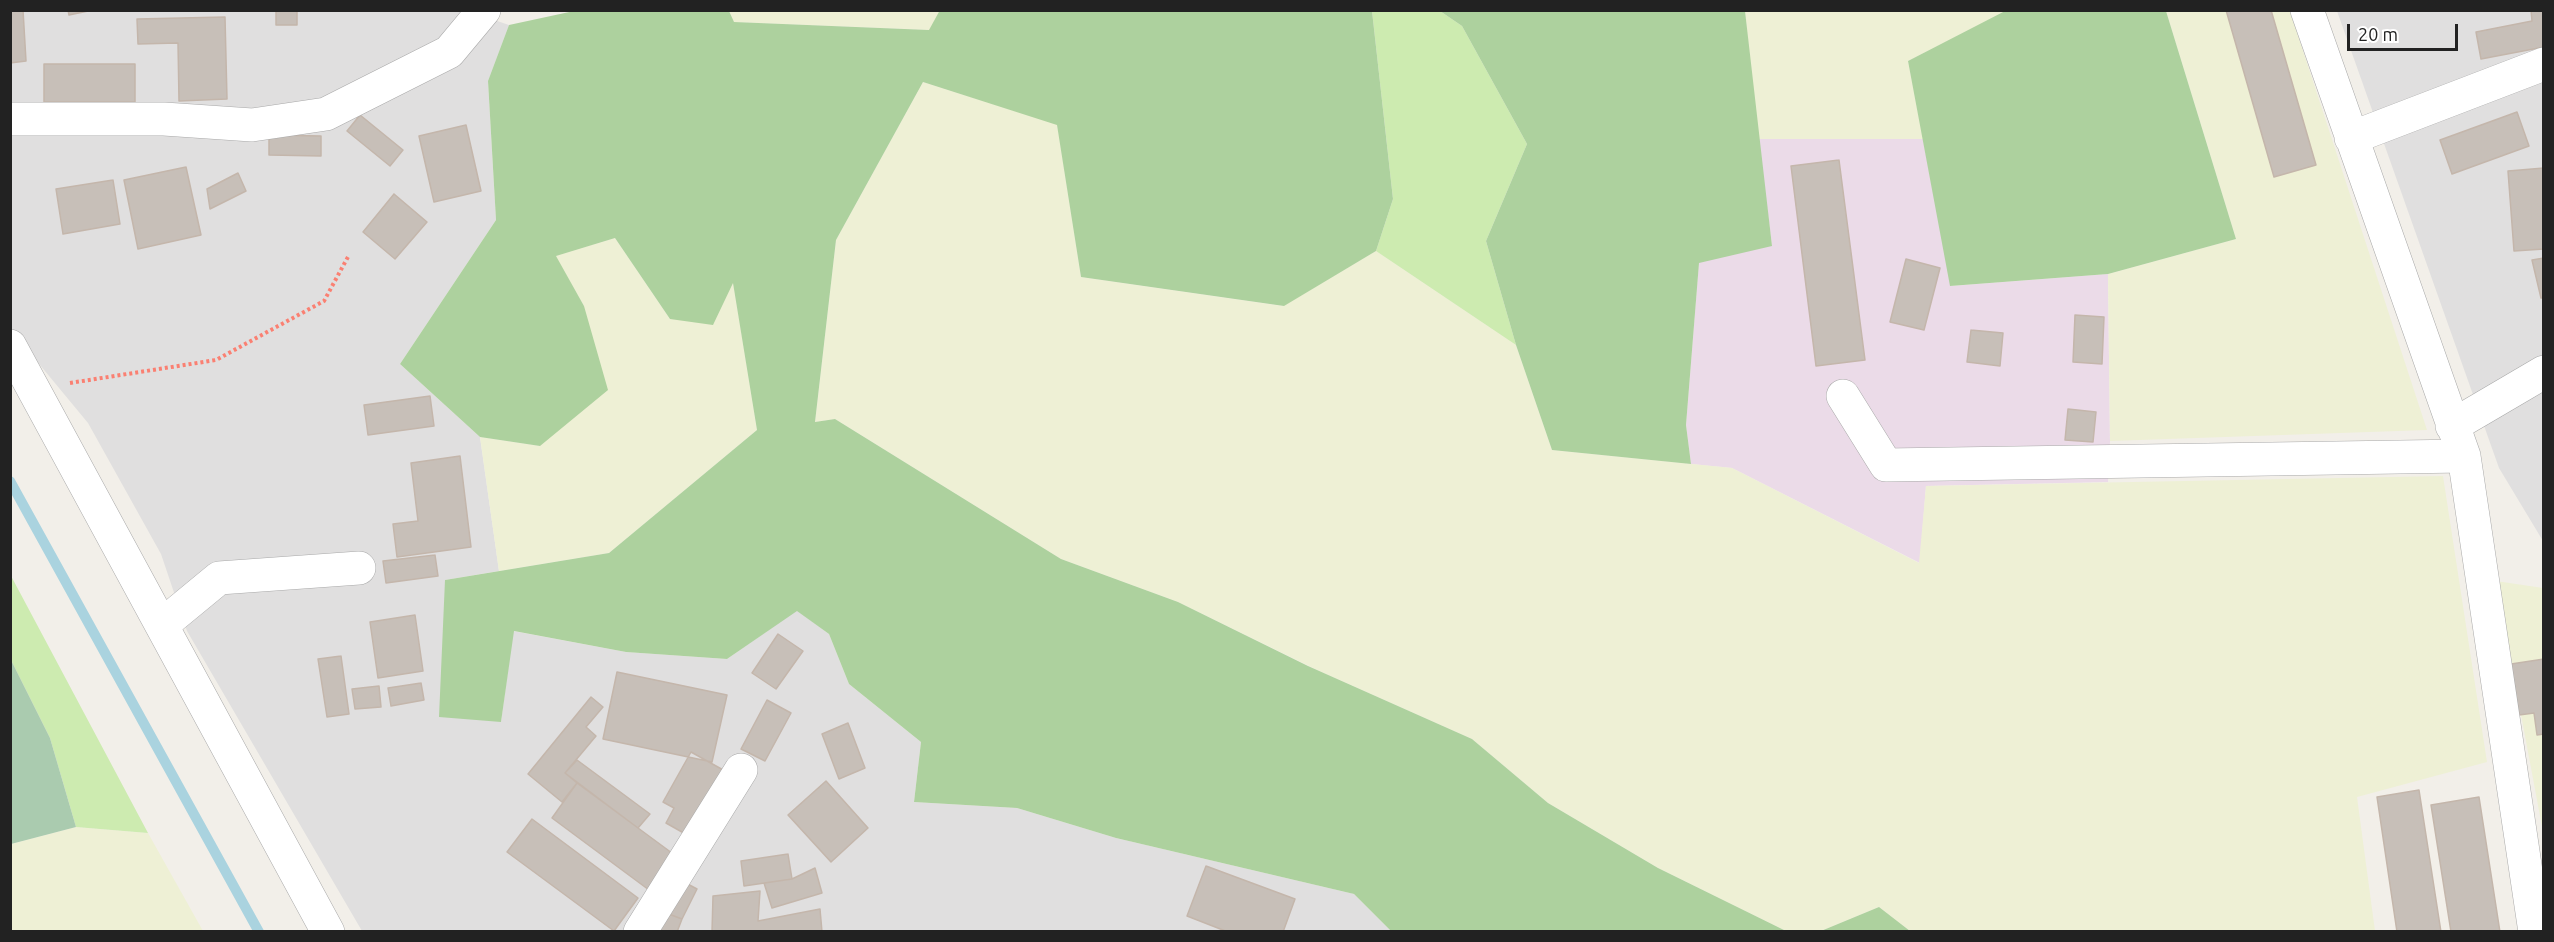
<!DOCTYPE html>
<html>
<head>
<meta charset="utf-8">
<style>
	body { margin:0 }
	#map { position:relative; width:2554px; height:942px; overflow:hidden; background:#f2efe9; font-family:Ubuntu,sans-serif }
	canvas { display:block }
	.frame { position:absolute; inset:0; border:12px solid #222; pointer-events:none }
	.scale { position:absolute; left:2347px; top:24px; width:111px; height:27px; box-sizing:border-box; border:3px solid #222; border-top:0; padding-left:8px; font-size:18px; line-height:21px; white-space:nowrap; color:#222; -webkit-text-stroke:4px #fff; paint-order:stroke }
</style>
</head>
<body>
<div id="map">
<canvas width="2554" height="942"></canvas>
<div class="frame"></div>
<div class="scale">20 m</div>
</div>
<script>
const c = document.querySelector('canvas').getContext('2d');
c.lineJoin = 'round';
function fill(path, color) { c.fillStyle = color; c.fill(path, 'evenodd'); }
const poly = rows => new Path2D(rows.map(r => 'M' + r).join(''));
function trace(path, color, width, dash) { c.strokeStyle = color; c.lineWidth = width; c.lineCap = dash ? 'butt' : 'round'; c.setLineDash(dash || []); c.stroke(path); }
fill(poly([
	[465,10,509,25,488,81,496,220,400,364,480,437,499,571,445,580,501,722,513,631,626,652,727,659,797,610,829,634,849,684,921,742,914,802,1017,808,1116,838,1354,894,1391,931,362,931,187,631,161,554,88,423,11,330,10,11],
	[2337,11,2543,11,2543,541,2499,468]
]), '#e0dfdf');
fill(poly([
	[1758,139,1923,139,1951,286,2108,274,2110,441,2108,482,1926,486,1920,563,1732,468,1691,464,1686,425,1699,262,1772,245]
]), '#ebdbe8');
fill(poly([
	[729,11,940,11,930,30,733,22],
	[1745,11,2007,11,1908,61,1923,139,1758,139],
	[2166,11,2290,11,2427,430,2110,441,2108,274,2236,239],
	[923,82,1057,124,1081,277,1283,306,1376,251,1516,345,1552,450,1732,468,1919,563,1926,486,2443,476,2487,762,2357,797,2375,931,1910,931,1879,907,1821,931,1786,931,1658,868,1548,803,1472,739,1317,670,1178,602,1061,559,835,419,815,422,836,240],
	[615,238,670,319,733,282,757,430,609,553,499,571,480,437,540,446,584,306,555,256],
	[2496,581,2543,588,2543,832],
	[76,827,148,833,203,931,11,932,11,844]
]), '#eef0d5');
fill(poly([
	[1372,11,1440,11,1462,26,1527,144,1486,241,1516,345,1376,251,1393,199],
	[10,574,148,833,76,827,50,738,11,660]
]), '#cdebb0');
fill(poly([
	[2007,10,2166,11,2236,239,2108,274,1950,286,1908,61],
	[574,11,729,11,734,22,929,30,940,10,1372,11,1393,199,1376,251,1284,306,1081,277,1057,125,923,82,836,240,815,422,835,419,1061,559,1178,602,1308,666,1472,739,1548,803,1658,868,1786,931,1391,931,1354,894,1116,838,1017,808,914,802,921,742,849,684,829,634,797,611,727,659,626,652,514,631,501,722,439,717,445,580,609,553,757,430,733,283,713,325,670,319,615,238,556,256,584,306,608,390,540,446,480,437,400,364,496,220,488,81,509,25],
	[1440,11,1745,11,1772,246,1699,263,1686,425,1691,464,1552,450,1516,345,1486,241,1527,144,1462,26],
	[1879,907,1910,931,1821,931]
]), '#add19e');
fill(poly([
	[11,660,50,738,76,827,11,844]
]), '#aacbaf');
trace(poly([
	[10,481,259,932]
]), '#aad3df', 10);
const building = poly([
	[10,10,23,10,26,61,10,63,10,10],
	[68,10,93,10,69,15,68,10],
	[276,10,297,10,297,25,276,25,276,10],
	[2226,10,2271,10,2316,165,2274,177,2226,10],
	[2531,10,2544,10,2544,47,2481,59,2476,32,2532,21,2531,10],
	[225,17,227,99,179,101,178,43,138,44,137,19,225,17],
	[44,64,135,64,135,102,44,102,44,64],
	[2517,112,2529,146,2452,174,2440,140,2517,112],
	[360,115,403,150,390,166,347,131,360,115],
	[466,125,481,191,434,202,419,136,466,125],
	[269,135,321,136,321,156,269,155,269,135],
	[1839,160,1865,360,1816,366,1791,166,1839,160],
	[186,167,201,235,138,249,124,180,186,167],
	[2544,168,2544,249,2514,251,2508,171,2544,168],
	[238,173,246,191,210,209,207,189,238,173],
	[113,180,120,224,63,234,56,189,113,180],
	[394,194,427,222,395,259,363,232,394,194],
	[2544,258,2544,298,2541,298,2532,260,2544,258],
	[1906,259,1940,268,1924,330,1890,322,1906,259],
	[2075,315,2104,317,2102,364,2073,362,2075,315],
	[1971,330,2003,333,2000,366,1967,362,1971,330],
	[430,396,434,426,368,435,364,405,430,396],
	[2068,409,2096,412,2093,442,2065,440,2068,409],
	[460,456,471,547,397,557,393,524,418,521,411,463,460,456],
	[435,555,438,576,386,583,383,561,435,555],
	[415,615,423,671,378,678,370,622,415,615],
	[778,634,803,651,776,689,752,673,778,634],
	[341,656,349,714,327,717,318,659,341,656],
	[2544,659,2544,734,2537,735,2534,713,2519,715,2511,664,2544,659],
	[617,672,727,695,712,762,603,739,617,672],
	[421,683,424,700,391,706,388,688,421,683],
	[379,686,381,707,355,709,352,689,379,686],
	[591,697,603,707,586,727,596,736,565,773,577,783,562,802,528,774,591,697],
	[767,700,791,713,765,761,741,749,767,700],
	[848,723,865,768,839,779,822,734,848,723],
	[691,752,725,771,689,836,666,823,674,808,663,802,691,752],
	[577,760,650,814,638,828,565,773,577,760],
	[826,781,868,828,831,862,788,815,826,781],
	[577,783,676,856,649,890,552,818,577,783],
	[2419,790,2441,932,2397,932,2377,797,2419,790],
	[2479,797,2500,932,2451,932,2431,805,2479,797],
	[532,819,638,898,614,931,507,852,532,819],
	[788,854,792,879,744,886,741,861,788,854],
	[1206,866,1295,899,1283,932,1228,932,1187,916,1206,866],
	[815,868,822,893,772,908,764,883,792,879,815,868],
	[682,881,697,889,682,919,666,913,682,881],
	[760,891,758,921,820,909,822,932,712,932,713,896,760,891],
	[666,913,682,919,677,932,658,932,666,913]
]);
fill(building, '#c7bfb8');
trace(building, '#c4b6ab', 1.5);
const minor = poly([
	[2307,10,2464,456,2535,932],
	[10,119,164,119,252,125,326,114,449,52,484,10],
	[2351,138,2544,64],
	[10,346,328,932],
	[1843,396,1886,465,2464,456],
	[2452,426,2544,372],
	[162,625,219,578,359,568],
	[640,932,741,770]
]);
trace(minor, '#a9a9a9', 34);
trace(poly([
	[70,383,216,360,324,301,349,255]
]), '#fa8072', 4, [3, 3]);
trace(minor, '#fff', 33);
</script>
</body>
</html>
